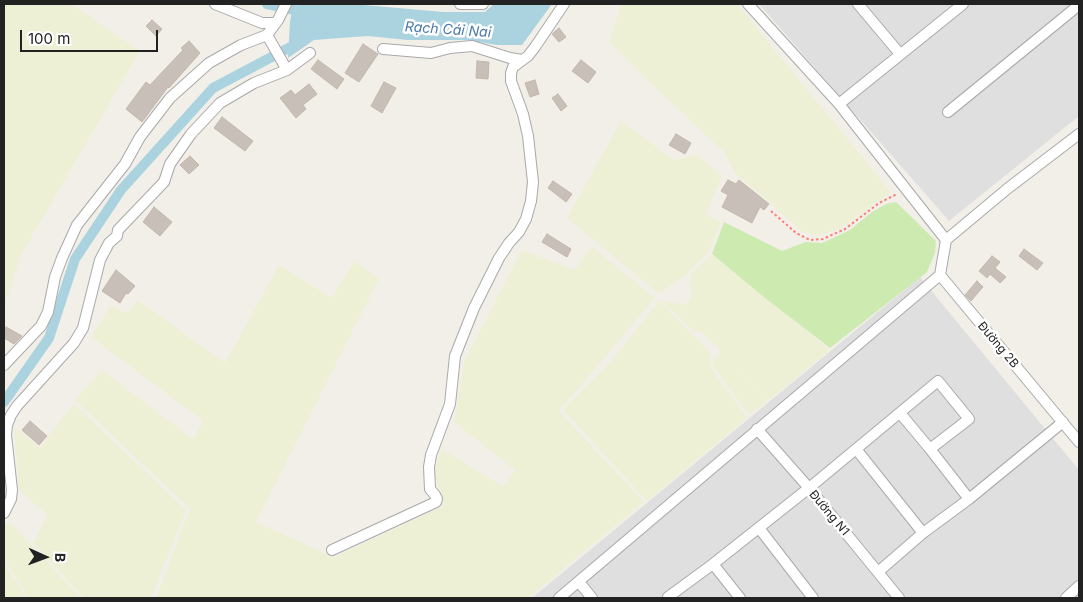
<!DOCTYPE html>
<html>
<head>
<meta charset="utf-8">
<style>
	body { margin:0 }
	#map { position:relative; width:1083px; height:602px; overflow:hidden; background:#f2efe9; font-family:Inter,sans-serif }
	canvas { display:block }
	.frame { position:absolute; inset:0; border:5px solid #222; pointer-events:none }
	.north { position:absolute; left:20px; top:532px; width:50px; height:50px; -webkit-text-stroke:4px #fff; paint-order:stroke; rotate:92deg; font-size:14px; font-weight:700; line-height:20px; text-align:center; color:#222 }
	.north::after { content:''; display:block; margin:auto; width:18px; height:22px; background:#222; clip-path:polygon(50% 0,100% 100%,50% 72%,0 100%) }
	.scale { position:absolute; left:20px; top:30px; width:138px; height:22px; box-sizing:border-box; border:2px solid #222; border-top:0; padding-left:6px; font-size:15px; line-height:18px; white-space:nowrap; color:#222; -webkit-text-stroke:4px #fff; paint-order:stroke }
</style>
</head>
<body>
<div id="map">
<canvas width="1083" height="602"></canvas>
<div class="frame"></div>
<div class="north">B</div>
<div class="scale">100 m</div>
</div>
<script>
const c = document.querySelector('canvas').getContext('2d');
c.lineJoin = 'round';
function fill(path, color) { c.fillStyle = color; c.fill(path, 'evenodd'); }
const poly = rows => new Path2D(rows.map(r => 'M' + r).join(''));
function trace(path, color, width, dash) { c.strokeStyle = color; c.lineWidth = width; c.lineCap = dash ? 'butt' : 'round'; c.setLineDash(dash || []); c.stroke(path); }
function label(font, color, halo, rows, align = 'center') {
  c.font = font + ' Inter,sans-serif'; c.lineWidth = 5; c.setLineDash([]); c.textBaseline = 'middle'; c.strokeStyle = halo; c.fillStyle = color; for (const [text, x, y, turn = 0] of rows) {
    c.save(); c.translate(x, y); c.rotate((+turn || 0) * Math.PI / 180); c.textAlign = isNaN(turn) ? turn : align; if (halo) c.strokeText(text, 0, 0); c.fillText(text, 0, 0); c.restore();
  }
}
fill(poly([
	[759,4,1079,4,1079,116,949,221],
	[920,277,1079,470,1079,598,532,598]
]), '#e0dfdf');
fill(poly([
	[4,4,71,4,140,51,21,255,4,306],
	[621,4,737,4,891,192,841,228,817,236,803,232,736,174,723,151,643,76,609,42],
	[621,121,674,160,698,155,722,176,706,214,721,223,709,251,686,275,659,294,567,218],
	[591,246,655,298,559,411,644,502,528,598,156,598,190,509,75,400,102,370,193,439,203,421,91,337,111,305,127,313,138,300,225,363,279,265,332,298,354,261,379,279,256,522,334,557,443,506,434,470,442,449,504,487,515,470,454,422,464,362,522,250,575,270],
	[712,255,830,350,768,401,734,368,767,401,749,415,712,365,713,360,720,353,718,347,700,331,696,332,659,300,686,305,691,298,690,275],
	[659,301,711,353,710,367,747,418,647,501,563,410,613,359],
	[74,404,186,510,151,598,84,598,33,543,47,515,19,490,14,426,41,449,51,432],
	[11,523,81,598,29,598,4,559,4,527],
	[4,563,27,598,4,598]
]), '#eef0d5');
fill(poly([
	[896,202,936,241,935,253,927,272,830,348,765,298,712,254,724,222,782,251,806,242,822,243,850,230,872,212,886,204]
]), '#cdebb0');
fill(poly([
	[303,4,352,4,444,12,485,12,494,4,552,4,522,45,497,45,467,40,407,40,368,36,314,40,288,58,290,21,293,7]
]), '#aad3df');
trace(poly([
	[267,4,304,12],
	[4,402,49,338,75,259,121,190,213,88,300,42]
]), '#aad3df', 10);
const building = poly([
	[152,20,162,29,156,36,146,26,152,20],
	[559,28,566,37,559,42,552,34,559,28],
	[189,41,200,53,169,88,168,87,142,122,126,109,146,82,150,85,183,50,181,48,189,41],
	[363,44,378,54,359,82,345,73,363,44],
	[318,60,344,79,337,89,311,69,318,60],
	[581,60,596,72,588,83,572,71,581,60],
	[477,61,489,62,488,79,476,78,477,61],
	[535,80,539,94,530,97,525,83,535,80],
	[384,82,396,88,382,113,371,106,384,82],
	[309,84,317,94,303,105,306,109,296,118,280,98,291,90,295,95,309,84],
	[558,94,567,106,561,111,552,98,558,94],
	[222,117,253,141,245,151,214,128,222,117],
	[676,134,691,143,685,154,669,145,676,134],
	[190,156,199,165,189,174,180,165,190,156],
	[728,180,736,184,739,180,769,204,764,210,760,207,752,223,722,207,728,195,721,191,728,180],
	[553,181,572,194,566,202,548,188,553,181],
	[154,207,172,222,160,236,143,222,154,207],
	[547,234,571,249,567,257,542,242,547,234],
	[1024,249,1043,263,1037,270,1019,256,1024,249],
	[992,256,1000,262,995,268,1006,277,1000,283,990,274,987,278,979,271,992,256],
	[116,270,135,286,128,294,126,293,120,303,102,291,116,270],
	[977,281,983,287,971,301,965,295,977,281],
	[6,327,22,336,14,344,4,338,4,332,6,327],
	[30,421,47,436,39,445,22,430,30,421]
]);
fill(building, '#c7bfb8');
trace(building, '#c4b6ab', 1);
const minor = poly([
	[215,4,262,23,275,23,277,21],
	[286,4,278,20,267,35,287,70],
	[460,4,483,4],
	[748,4,839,104,946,240],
	[858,4,900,54],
	[383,49,431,53,450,48,472,46,510,58,522,60],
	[839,104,963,4],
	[948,112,1079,5],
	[946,240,940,275,1079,442],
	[946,240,1007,189,1079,134],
	[4,365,41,326,48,312,55,277,62,258,77,225,125,164,140,137,170,98,209,63,241,45,267,35],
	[900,413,930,449],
	[757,429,809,488,899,598],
	[856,449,923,533],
	[4,513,11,499,12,490,6,435,7,425,11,415,17,406,74,343,83,328,100,260,109,243,117,236,118,230,164,182,170,164,191,134,220,103,254,83,287,70,310,53],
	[759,528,813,598],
	[332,550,436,502,437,499,435,495,430,489,429,467,431,455,450,404,455,356,474,308,499,258,509,243,519,232,526,219,531,201,533,182,528,136,523,114,511,81,511,73,513,67,528,56,535,47,564,4],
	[713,564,740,598],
	[878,572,923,533,969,499,1063,422],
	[579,582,592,598],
	[559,598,940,275],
	[669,598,668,597,713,564,809,488,938,381,969,419,930,449,969,499],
	[1066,598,1079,586]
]);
trace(minor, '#a9a9a9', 12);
trace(poly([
	[771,211,796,233,810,240,823,239,845,229,879,203,897,194]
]), '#fa8072', 2, [2.5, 2.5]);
trace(minor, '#fff', 10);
label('12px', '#222', '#fff', [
	["Đường 2B",998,345,50],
	["Đường N1",829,513,50]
]);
label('italic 14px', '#4a7aab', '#fff', [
	["Rạch Cái Nai",448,30,4]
]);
</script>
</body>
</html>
